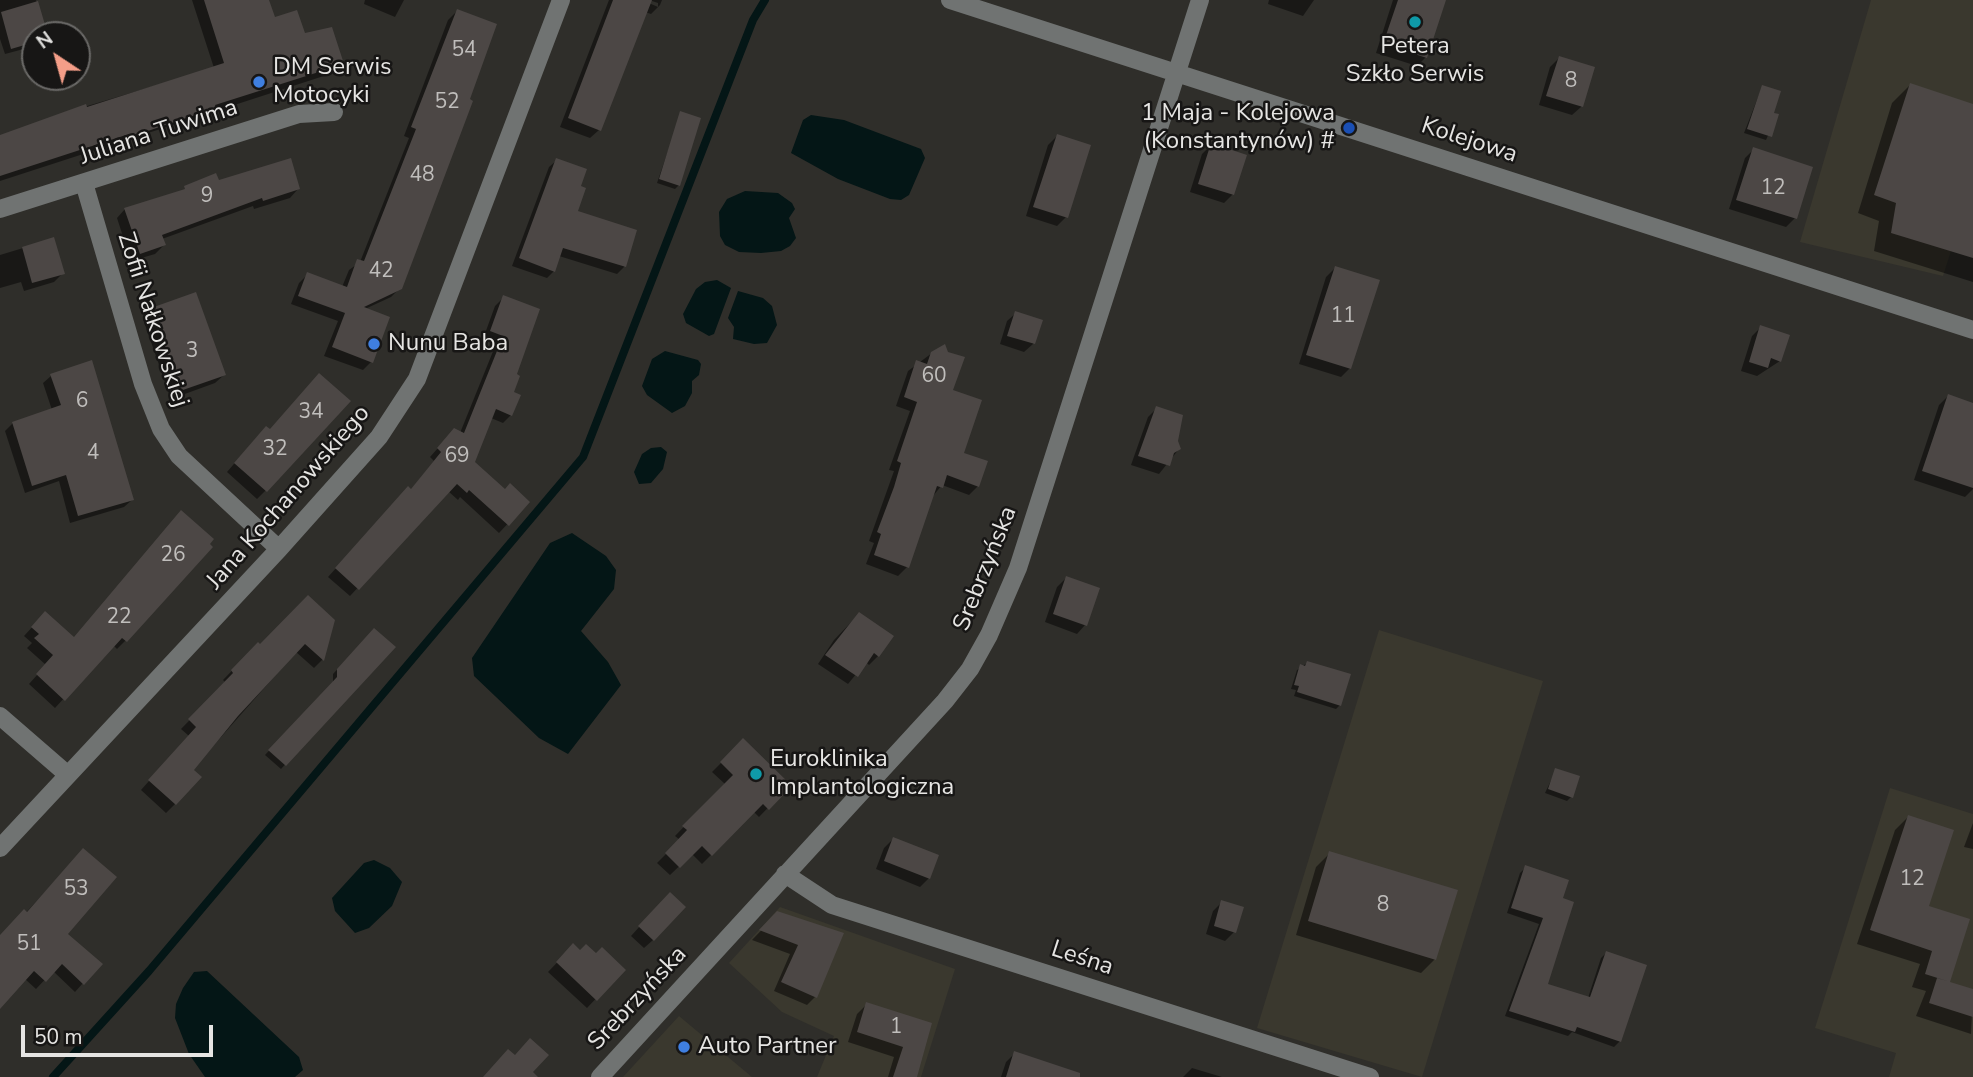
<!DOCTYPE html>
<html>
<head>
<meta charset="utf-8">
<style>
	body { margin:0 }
	#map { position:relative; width:1973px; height:1077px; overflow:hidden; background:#2f2e2a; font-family:"Nunito Sans",sans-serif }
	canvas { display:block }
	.north { position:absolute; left:21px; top:21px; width:70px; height:70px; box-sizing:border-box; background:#171615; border:2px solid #6a6967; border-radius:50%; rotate:324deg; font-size:19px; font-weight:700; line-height:28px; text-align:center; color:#e6e5e3 }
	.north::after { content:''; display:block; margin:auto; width:24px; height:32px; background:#f49e88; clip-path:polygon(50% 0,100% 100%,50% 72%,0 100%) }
	.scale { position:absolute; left:21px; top:1025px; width:192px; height:32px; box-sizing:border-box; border:4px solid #e6e5e3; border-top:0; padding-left:9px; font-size:21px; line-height:24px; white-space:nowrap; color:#e6e5e3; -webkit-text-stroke:5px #171615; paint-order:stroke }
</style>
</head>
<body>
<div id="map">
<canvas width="1973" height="1077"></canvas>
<div class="north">N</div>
<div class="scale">50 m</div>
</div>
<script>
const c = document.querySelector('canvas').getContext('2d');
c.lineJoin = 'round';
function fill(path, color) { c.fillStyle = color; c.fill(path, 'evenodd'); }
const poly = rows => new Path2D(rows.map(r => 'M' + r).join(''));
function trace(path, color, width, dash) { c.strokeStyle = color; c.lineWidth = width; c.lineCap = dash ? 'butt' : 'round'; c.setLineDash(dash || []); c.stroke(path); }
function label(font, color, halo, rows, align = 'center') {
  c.font = font + ' "Nunito Sans",sans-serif'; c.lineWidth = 5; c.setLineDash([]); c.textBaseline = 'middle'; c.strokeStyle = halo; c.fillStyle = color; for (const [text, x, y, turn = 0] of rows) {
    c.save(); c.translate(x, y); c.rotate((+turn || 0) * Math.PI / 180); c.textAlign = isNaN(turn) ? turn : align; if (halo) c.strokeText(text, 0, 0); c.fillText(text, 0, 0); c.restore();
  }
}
fill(poly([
	[1871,0,1973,0,1973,182,1943,276,1800,242],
	[1379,630,1543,681,1422,1077,1257,1028],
	[1890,788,1973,814,1973,1077,1889,1077,1896,1053,1815,1028],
	[780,907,955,969,921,1077,817,1077,834,1036,782,1012,729,963],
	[679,1016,752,1077,623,1077]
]), '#3a382e');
fill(poly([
	[811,115,844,120,921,149,925,158,909,195,901,200,890,199,838,179,791,153,803,120],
	[745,191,778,193,792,203,795,209,789,218,796,238,790,246,781,251,761,253,739,252,725,245,720,236,719,212,727,199],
	[717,280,731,288,714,334,709,336,686,323,683,314,696,289,705,282],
	[738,291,763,298,772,306,777,325,767,343,754,344,733,339,734,327,728,318],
	[665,351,698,360,701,364,699,375,692,381,692,393,685,406,672,413,647,395,642,386,652,359],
	[661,447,667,452,663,469,651,483,639,484,634,472,642,454,651,448],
	[572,533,606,556,616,570,614,589,581,631,608,662,621,685,568,754,539,738,474,676,472,658,550,543],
	[374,860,390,868,402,882,392,906,369,928,355,933,335,911,332,898,364,863],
	[207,971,299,1057,303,1070,295,1077,205,1077,189,1054,175,1018,176,1004,183,988,194,972]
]), '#041616');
fill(poly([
	[0,0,36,0,46,35,35,35,35,46,5,54,0,39],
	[192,0,267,0,273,20,303,35,342,63,333,73,0,181,0,139,54,116,214,68],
	[365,0,404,0,395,17,364,4],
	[609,0,642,0,658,7,658,3,649,0,662,0,660,5,651,14,645,12,599,130,590,138,560,127],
	[1269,0,1314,0,1303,16,1268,4],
	[1393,0,1444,0,1426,57,1417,66,1376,53],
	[457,11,400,288,391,297,365,309,371,362,363,370,324,356,338,321,291,304,299,283,308,274,342,287,349,270,360,262,409,138,404,136,448,20],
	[1559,58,1593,69,1581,107,1572,115,1539,105,1550,67],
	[1910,85,1973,106,1973,282,1874,251,1879,221,1858,213,1892,103],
	[1762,87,1772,114,1777,115,1766,140,1744,133],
	[681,113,679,185,675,189,657,183],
	[1057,136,1066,217,1057,226,1026,216,1048,145],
	[1211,145,1233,194,1224,203,1190,192,1202,154],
	[1754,149,1811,168,1795,218,1786,227,1729,209,1745,158],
	[557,160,579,187,575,213,635,231,624,267,617,274,559,256,554,271,547,278,512,266,549,167],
	[215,176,218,182,298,189,290,198,254,209,253,206,162,239,164,245,155,254,131,261,117,218,125,209,180,192],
	[53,239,63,273,54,282,24,291,21,282,0,288,0,255],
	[1335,268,1350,368,1341,377,1299,364,1326,277],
	[195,294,224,375,215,383,171,399,143,319,152,310],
	[504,297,514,375,511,415,503,423,491,418,473,463,505,491,528,502,499,533,460,497,458,500,448,491,350,596,328,577,400,497,410,491,434,461,430,457,446,439,460,433,496,344,483,339,495,306],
	[1016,313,1041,321,1033,344,1024,352,1000,344,1007,321],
	[1761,327,1780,361,1757,376,1741,371,1752,336],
	[932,353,951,391,962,454,978,486,969,495,942,485,933,496,907,567,898,576,866,564,874,543,869,541,894,471,889,470,910,411,896,406,908,371],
	[51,376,132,500,124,507,70,523,59,481,25,493,5,431,13,423,52,410,43,383],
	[1948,396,1973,405,1973,489,1965,497,1914,480,1939,405],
	[1157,408,1179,449,1159,474,1131,465,1148,417],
	[257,437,266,490,257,499,227,472],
	[207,544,211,548,125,641,117,649,113,645,55,708,29,684,46,665,27,648,32,643,24,636,45,613,73,639],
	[1066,578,1085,625,1077,634,1045,622,1057,587],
	[859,614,878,656,869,665,866,662,848,684,818,664,834,640],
	[333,620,322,660,314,668,296,652,192,770,175,804,166,813,141,790,189,736,181,729,226,683,223,680,249,653],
	[374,630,393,647,281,769,265,755,333,682,333,674],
	[1307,663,1340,705,1336,709,1294,696,1296,690,1291,689,1297,670],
	[743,741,789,786,759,817,754,812,702,864,692,854,670,875,657,863,680,840,675,836,725,784,712,772],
	[1556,770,1571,797,1567,801,1545,793],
	[1908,817,1926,907,1947,983,1973,991,1971,1034,1916,1016,1926,991,1912,987,1920,964,1857,944,1895,830],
	[1973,823,1973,849,1964,847],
	[893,839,929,878,920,887,876,869,884,848],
	[1330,853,1435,959,1421,973,1296,935,1316,867],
	[75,859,65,934,83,983,75,992,53,971,36,989,25,979,0,1006,0,941],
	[1526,867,1561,900,1546,985,1588,998,1601,958,1606,953,1620,1041,1614,1047,1572,1032,1568,1036,1505,1016,1539,924,1507,913,1520,873],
	[1222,902,1234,932,1225,941,1206,934,1213,911],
	[661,903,653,940,644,948,631,936],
	[778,913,842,934,815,997,807,1005,774,991,790,954,752,940],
	[573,946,580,952,596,956,623,970,587,1008,548,972],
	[867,1004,930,1024,914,1077,888,1077,894,1057,848,1042,857,1014],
	[1015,1053,1043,1077,1001,1077,1006,1062],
	[1192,1068,1222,1077,1183,1077]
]), '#0007');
trace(poly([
	[53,1077,149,971,583,457,753,20,765,0]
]), '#041616', 8);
fill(poly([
	[204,0,269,0,275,17,297,10,305,33,332,27,344,64,215,105,216,108,130,137,129,134,0,176,0,135,86,104,87,107,224,63],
	[613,0,652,0,601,131,568,118],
	[1398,0,1446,0,1427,58,1383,44],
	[38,1,48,35,35,35,35,42,11,49,1,12],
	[457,9,497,24,470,99,473,101,402,289,364,307,390,317,373,363,332,347,345,313,298,296,307,272,347,287,357,259,364,261,416,129,411,127],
	[1559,56,1595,67,1583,107,1546,96],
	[1910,83,1973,104,1973,258,1891,233,1896,203,1874,195],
	[1762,85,1781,91,1774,113,1779,114,1772,137,1747,129],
	[680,111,701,118,680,186,659,179],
	[1057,134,1091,145,1068,218,1033,207],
	[1211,143,1247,155,1234,195,1198,184],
	[1753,147,1813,167,1797,219,1736,200],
	[291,158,300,189,263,201,262,198,162,235,166,245,140,254,124,208,185,189,184,186,216,173,219,180],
	[556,158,587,169,581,186,586,188,578,211,637,230,626,267,563,248,555,272,519,258],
	[54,237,65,274,32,283,22,247],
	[1335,266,1380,280,1351,369,1306,355],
	[196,292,226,375,180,391,151,308],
	[503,295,540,309,517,374,520,376,514,392,521,395,512,416,496,409,475,462,505,489,510,483,530,502,509,526,469,490,467,493,457,484,359,590,335,568,408,486,411,489,441,452,437,448,454,428,464,433,503,336,490,331],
	[1015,311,1043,320,1035,344,1007,336],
	[1760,325,1790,335,1781,362,1771,358,1768,368,1749,362],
	[945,344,948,352,965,357,953,390,982,400,964,453,988,461,979,487,947,475,943,488,937,486,909,568,874,555,881,534,877,532,894,487,901,463,897,461,917,402,904,397,916,360,927,364,931,352],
	[92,360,134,500,78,516,66,475,32,486,12,422,61,405,50,374],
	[319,373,351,401,267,492,234,463,266,426,270,429],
	[1948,394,1973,403,1973,488,1922,471],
	[1156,406,1183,415,1178,441,1181,449,1174,453,1170,466,1138,456],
	[181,510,214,539,210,544,213,547,127,642,122,638,65,701,36,674,53,655,34,638,39,634,31,627,45,611,74,637],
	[1066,576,1100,588,1087,626,1053,614],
	[308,595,335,620,324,661,305,644,238,716,194,770,202,777,176,805,148,780,196,727,188,719,233,673,231,670,258,642,260,644],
	[859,612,894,636,879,657,874,653,858,677,825,655],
	[374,628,396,647,286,766,268,750,337,677,337,669],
	[1307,661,1351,674,1341,706,1297,692,1299,686,1294,685,1300,664,1305,666],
	[743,738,792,786,769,810,763,804,712,856,702,846,680,868,665,853,687,830,682,826,733,775,720,762],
	[1555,768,1580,776,1573,798,1548,789],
	[1908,815,1954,830,1929,906,1970,919,1950,982,1925,974,1932,951,1870,930],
	[893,837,939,855,930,879,884,861],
	[83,848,117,877,68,934,103,964,84,985,62,964,46,982,34,971,0,1009,0,935,24,909,27,912],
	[1329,851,1458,890,1436,960,1308,921],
	[1525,865,1569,880,1563,898,1574,902,1548,984,1590,997,1606,951,1647,965,1621,1042,1577,1027,1575,1032,1509,1011,1543,918,1511,908],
	[670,892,686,907,654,941,638,926],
	[1221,900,1244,907,1236,933,1214,926],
	[777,911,844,933,817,998,781,982,798,945,759,930],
	[573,943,580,950,586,944,596,953,602,947,626,970,597,1001,556,962],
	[1937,978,1973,989,1973,1017,1929,1003],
	[866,1002,932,1023,917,1077,893,1077,903,1047,857,1032],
	[530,1038,549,1055,533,1072,538,1077,483,1077,508,1049,515,1055],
	[1014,1051,1080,1073,1080,1077,1006,1077]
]), '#4c4745');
trace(poly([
	[950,0,1973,330],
	[84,183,143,384,161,429,179,456,279,549],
	[0,209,299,114,334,112],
	[0,716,68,775],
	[0,848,279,549,379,437,417,379,561,0],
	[785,874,832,905,1370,1077],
	[600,1077,945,701,970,669,989,635,1018,568,1200,0]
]), '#707372', 18);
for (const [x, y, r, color] of [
	[1415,22,7,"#0f9aa8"],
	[259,82,7,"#3f7fe0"],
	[1349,128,7,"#1a4fb4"],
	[374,344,7,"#3f7fe0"],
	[756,774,7,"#0f9aa8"],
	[684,1047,7,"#3f7fe0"]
]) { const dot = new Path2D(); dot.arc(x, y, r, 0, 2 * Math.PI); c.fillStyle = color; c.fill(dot); trace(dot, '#171615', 2.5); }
label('21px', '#c0bebc', null, [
	["54",464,51],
	["8",1571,82],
	["52",447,103],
	["48",422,176],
	["12",1773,189],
	["9",207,197],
	["42",381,272],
	["11",1343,317],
	["3",192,352],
	["60",934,377],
	["6",82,402],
	["34",311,413],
	["32",275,450],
	["4",93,454],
	["69",457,457],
	["26",173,556],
	["22",119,618],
	["12",1912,880],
	["53",76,890],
	["8",1383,906],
	["51",29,945],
	["1",896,1028]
]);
label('24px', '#e6e5e3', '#171615', [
	["Petera",1415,47,"center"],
	["Szkło Serwis",1415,75,"center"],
	["DM Serwis",273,68],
	["Motocyki",273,96],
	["1 Maja - Kolejowa",1335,114,"right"],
	["(Konstantynów) #",1335,142,"right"],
	["Nunu Baba",388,344],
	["Euroklinika",770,760],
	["Implantologiczna",770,788],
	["Auto Partner",698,1047]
], 'left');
label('24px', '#e6e5e3', '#171615', [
	["Juliana Tuwima",159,133,-18],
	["Kolejowa",1469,141,18],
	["Zofii Nałkowskiej",152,320,72],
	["Jana Kochanowskiego",289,498,-49],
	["Srebrzyńska",986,569,-68],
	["Leśna",1082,959,18],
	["Srebrzyńska",638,999,-47]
]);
</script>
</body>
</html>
